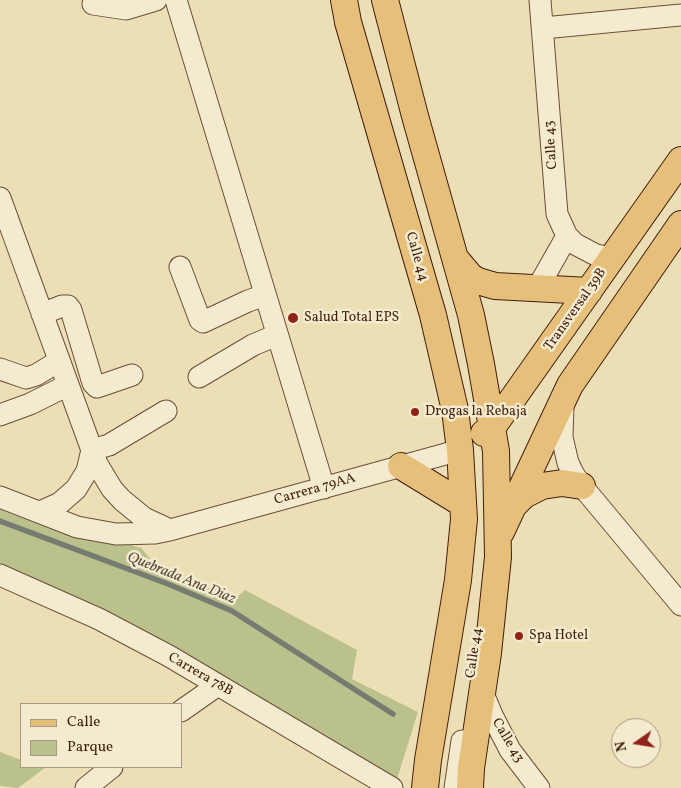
<!DOCTYPE html>
<html>
<head>
<meta charset="utf-8">
<style>
	body { margin:0 }
	#map { position:relative; width:681px; height:788px; overflow:hidden; background:#eddfb5; font-family:Vollkorn,serif }
	canvas { display:block }
	.legend { position:absolute; left:20px; top:703px; width:162px; height:65px; box-sizing:border-box; background:#f3eacf; border:1px solid #ab9882; margin:0; padding:6px 9px; list-style:none; font-size:15px; color:#401e0e }
	.legend li { display:flex; align-items:center; gap:10px; height:25px }
	.legend b { width:25px; border:1px solid #ab9882 }
	.north { position:absolute; left:611px; top:718px; width:50px; height:50px; box-sizing:border-box; background:#f3eacf; border:1px solid #ab9882; border-radius:50%; rotate:257deg; font-size:14px; font-weight:700; line-height:20px; text-align:center; color:#401e0e }
	.north::after { content:''; display:block; margin:auto; width:18px; height:22px; background:#8f2418; clip-path:polygon(50% 0,100% 100%,50% 72%,0 100%) }
</style>
</head>
<body>
<div id="map">
<canvas width="681" height="788"></canvas>
<ul class="legend">
<li><b style="height:6px;background:#e6c07a"></b>Calle</li>
<li><b style="height:14px;background:#bac18c"></b>Parque</li>
</ul>
<div class="north">N</div>
</div>
<script>
const c = document.querySelector('canvas').getContext('2d');
c.lineJoin = 'round';
function fill(path, color) { c.fillStyle = color; c.fill(path, 'evenodd'); }
const poly = rows => new Path2D(rows.map(r => 'M' + r).join(''));
function trace(path, color, width, dash) { c.strokeStyle = color; c.lineWidth = width; c.lineCap = dash ? 'butt' : 'round'; c.setLineDash(dash || []); c.stroke(path); }
function label(font, color, halo, rows, align = 'center') {
  c.font = font + ' Vollkorn,serif'; c.lineWidth = 5; c.setLineDash([]); c.textBaseline = 'middle'; c.strokeStyle = halo; c.fillStyle = color; for (const [text, x, y, turn = 0] of rows) {
    c.save(); c.translate(x, y); c.rotate((+turn || 0) * Math.PI / 180); c.textAlign = isNaN(turn) ? turn : align; if (halo) c.strokeText(text, 0, 0); c.fillText(text, 0, 0); c.restore();
  }
}
fill(poly([
	[0,502,141,548,162,573,237,597,245,590,357,650,352,679,418,712,396,782,0,573],
	[0,752,21,760,21,767,46,767,18,788,0,786]
]), '#bac18c');
trace(poly([
	[0,521,168,584,232,611,393,714]
]), '#767d70', 5.5);
const minor = poly([
	[176,0,324,488],
	[540,0,557,214,567,236,575,244,596,255,613,258],
	[93,4,126,9,156,0],
	[543,28,681,15],
	[0,198,97,464,112,489,122,500,144,518,170,530],
	[180,267,200,320,203,322,248,301,265,295],
	[537,289,567,236],
	[42,314,62,306,68,306,71,310,93,383,97,387,132,375],
	[0,369,26,378,36,375,59,361],
	[199,377,253,345,277,335],
	[563,406,562,437,568,463,574,475,582,486,681,605],
	[0,415,30,404,68,385],
	[92,450,109,445,166,411],
	[0,497,77,527,116,534,155,533,170,530,460,450],
	[40,512,60,503,76,489,87,471,92,450],
	[0,575,99,619,169,656,392,788],
	[482,691,492,715,510,750,539,788],
	[181,711,218,685],
	[86,788,112,767],
	[455,788,462,741]
]);
const major = poly([
	[344,0,348,22,433,315,455,410,460,450,464,519,458,580,428,760,425,788],
	[385,0,415,116,471,315,481,364,496,451,498,557,488,653,471,768,470,788],
	[455,258,471,277,478,281,495,286,589,291],
	[484,433,492,428,681,160],
	[401,466,463,504],
	[514,505,524,495,542,486,562,483,582,486],
	[501,532,570,385,681,224]
]);
trace(minor, '#6b4e38', 23);
trace(major, '#401e0e', 28);
trace(minor, '#f3eacf', 21);
trace(major, '#e6c07a', 26);
for (const [x, y, r, color] of [
	[293,318,6,"#8f2418"],
	[415,412,5,"#8f2418"],
	[519,636,5,"#8f2418"]
]) { const dot = new Path2D(); dot.arc(x, y, r, 0, 2 * Math.PI); c.fillStyle = color; c.fill(dot); trace(dot, '#f3eacf', 2); }
label('14px', '#401e0e', '#f3eacf', [
	["Calle 43",552,145,-94],
	["Calle 44",416,257,74],
	["Transversal 39B",576,310,-55],
	["Carrera 79AA",315,490,-16],
	["Calle 44",475,653,-82],
	["Carrera 78B",200,675,30],
	["Calle 43",507,741,59]
]);
label('14px', '#401e0e', '#f3eacf', [
	["Salud Total EPS",304,318],
	["Drogas la Rebaja",425,412],
	["Spa Hotel",529,636]
], 'left');
label('italic 15px', '#5b4d3f', '#f3eacf', [
	["Quebrada Ana Diaz",181,579,22]
]);
</script>
</body>
</html>
